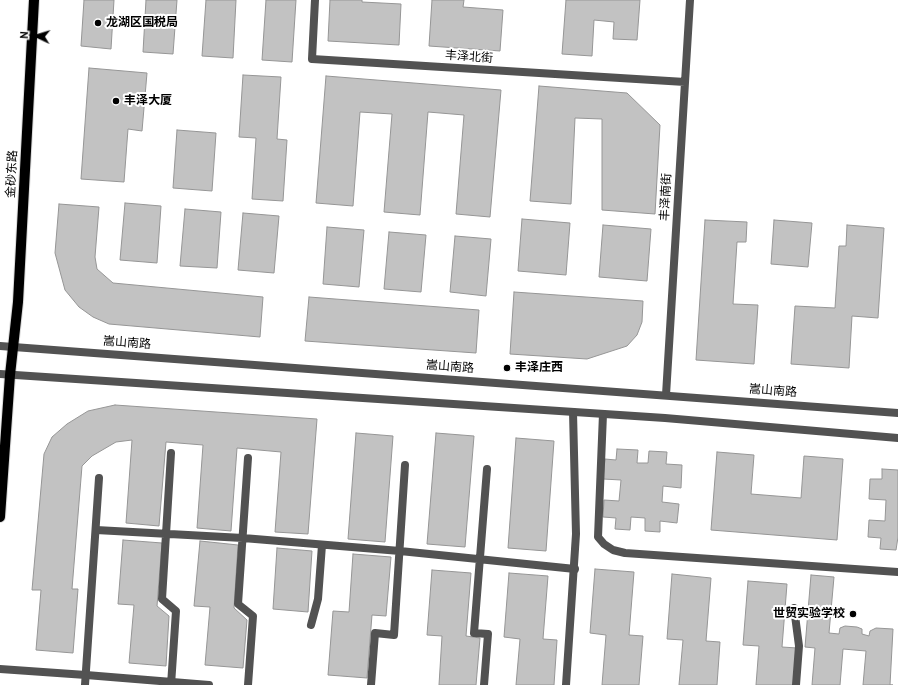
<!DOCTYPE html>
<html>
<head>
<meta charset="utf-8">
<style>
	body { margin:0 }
	#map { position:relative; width:898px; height:685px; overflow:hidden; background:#fff; font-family:"PT Sans",sans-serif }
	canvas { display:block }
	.north { position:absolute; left:16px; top:16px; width:40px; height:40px; -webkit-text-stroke:3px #fff; paint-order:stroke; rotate:274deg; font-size:11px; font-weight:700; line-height:16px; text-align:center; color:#000 }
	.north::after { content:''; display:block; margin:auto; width:14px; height:18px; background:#000; clip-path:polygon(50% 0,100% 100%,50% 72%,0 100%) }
</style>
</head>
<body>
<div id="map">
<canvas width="898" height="685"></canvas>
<div class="north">N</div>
</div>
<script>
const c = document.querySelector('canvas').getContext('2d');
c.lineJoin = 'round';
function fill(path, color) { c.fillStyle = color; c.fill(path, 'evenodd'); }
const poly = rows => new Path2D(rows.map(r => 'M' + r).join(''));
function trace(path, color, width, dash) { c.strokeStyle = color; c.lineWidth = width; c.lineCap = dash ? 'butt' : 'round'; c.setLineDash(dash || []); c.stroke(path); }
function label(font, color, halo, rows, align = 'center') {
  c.font = font + ' "PT Sans","Noto Sans SC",sans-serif'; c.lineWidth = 4; c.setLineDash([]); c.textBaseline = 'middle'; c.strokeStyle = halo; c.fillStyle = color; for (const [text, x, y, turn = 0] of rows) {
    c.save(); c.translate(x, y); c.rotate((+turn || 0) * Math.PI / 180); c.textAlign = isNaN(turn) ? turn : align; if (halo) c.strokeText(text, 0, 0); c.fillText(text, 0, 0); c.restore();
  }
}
const building = poly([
	[84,0,114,0,111,49,81,46,84,0],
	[146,0,177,0,173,54,143,52,146,0],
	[206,0,236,0,233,58,202,56,206,0],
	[266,0,296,0,292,62,262,60,266,0],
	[330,0,362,0,362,2,401,4,399,45,328,41,330,0],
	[432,0,464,0,463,7,503,10,500,51,429,46,432,0],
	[566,0,640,0,637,40,613,39,614,22,594,20,592,56,562,54,566,0],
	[89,68,147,73,142,131,128,129,124,182,81,179,89,68],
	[243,75,281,77,277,139,287,140,283,201,252,199,256,138,239,137,243,75],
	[326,76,501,90,490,217,456,214,464,115,428,112,420,215,384,212,392,114,360,112,353,206,316,203,326,76],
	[539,86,627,93,660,125,655,214,602,210,602,119,575,118,571,204,530,201,539,86],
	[177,130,216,133,212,191,173,188,177,130],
	[125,203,161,206,157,263,120,260,125,203],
	[59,204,99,207,95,257,97,269,113,283,263,297,260,337,109,324,93,317,79,307,65,290,55,253,59,204],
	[185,209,221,212,217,268,180,266,185,209],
	[243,213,279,216,274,273,238,270,243,213],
	[522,219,570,223,566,275,518,271,522,219],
	[705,220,747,222,746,242,737,242,733,304,758,305,754,364,696,360,705,220],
	[774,220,812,223,808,267,771,264,774,220],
	[603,225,651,229,647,281,599,277,603,225],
	[847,225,884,228,878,318,852,316,849,368,791,364,795,306,835,308,839,246,846,246,847,225],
	[327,227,364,230,359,287,323,284,327,227],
	[389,232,426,235,421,292,384,289,389,232],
	[455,236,491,239,486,296,450,292,455,236],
	[514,292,643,301,642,322,637,335,627,346,587,359,510,354,514,292],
	[309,297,479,310,476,353,305,341,309,297],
	[115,405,317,419,308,534,275,532,281,452,237,448,231,531,197,528,203,445,166,442,159,526,126,523,132,440,116,442,92,456,82,466,72,589,78,589,73,653,36,650,41,590,32,590,44,454,52,437,67,424,88,411,115,405],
	[356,433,393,436,385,542,348,539,356,433],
	[436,433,474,436,465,547,427,544,436,433],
	[516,438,554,441,546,551,508,548,516,438],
	[617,449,638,450,637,463,648,463,649,451,667,452,666,464,682,465,681,488,663,486,662,502,679,504,677,523,660,521,660,532,645,531,645,518,631,517,630,530,615,529,616,518,603,517,604,500,619,501,621,480,603,479,605,459,616,460,617,449],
	[717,452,754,455,751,494,801,498,804,456,843,459,837,540,711,530,717,452],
	[882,469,898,470,898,537,896,550,880,549,881,538,868,537,869,520,885,521,886,500,869,499,870,479,882,479,882,469],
	[123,540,162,543,157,606,169,616,166,666,129,663,134,605,118,604,123,540],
	[200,541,238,545,234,608,247,620,243,668,205,665,210,607,194,606,200,541],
	[277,548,312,551,308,612,273,609,277,548],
	[353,554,391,557,386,616,372,615,367,678,328,675,333,611,349,612,353,554],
	[595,569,634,572,629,635,643,636,639,685,602,685,606,635,590,633,595,569],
	[432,570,471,573,466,636,480,638,476,685,439,685,442,636,427,635,432,570],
	[509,573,548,576,543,639,557,640,554,685,516,685,520,639,504,637,509,573],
	[672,574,711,578,706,641,720,642,717,685,679,685,683,640,667,639,672,574],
	[811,575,834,577,829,633,839,634,840,628,845,626,857,627,862,629,862,634,869,636,870,631,876,628,893,629,890,685,893,685,863,685,866,651,843,649,840,685,812,685,815,648,805,647,811,575],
	[748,581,787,584,782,647,797,648,793,685,756,685,759,646,743,645,748,581]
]);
fill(building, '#c2c2c2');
trace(building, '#969696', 1);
const primary = poly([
	[0,517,10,375,18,302,34,0]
]);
trace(primary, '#dbdbdb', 12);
trace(poly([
	[96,530,243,538,400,551,575,569],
	[794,608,799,646,796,685],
	[311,625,318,599,322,545],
	[86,675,209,685],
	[171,685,176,611,162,599,171,453],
	[248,685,253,616,238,604,248,458],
	[371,685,375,633,394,635,405,465],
	[484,685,488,634,474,633,487,469]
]), '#525252', 8);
trace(poly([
	[315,0,312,59,685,82],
	[666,395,690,0],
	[603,414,598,537,604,544,613,550,625,553,898,572],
	[0,669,86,675],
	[85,685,99,478],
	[566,685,576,534,573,412]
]), '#525252', 8);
trace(poly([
	[0,346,898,413],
	[0,374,665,418,898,438]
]), '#525252', 8);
trace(primary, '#000', 10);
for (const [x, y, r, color] of [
	[98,23,4,"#000"],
	[116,101,4,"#000"],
	[507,368,4,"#000"],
	[853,614,4,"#000"]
]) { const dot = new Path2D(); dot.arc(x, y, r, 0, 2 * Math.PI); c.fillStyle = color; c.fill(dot); trace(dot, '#fff', 1.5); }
label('bold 12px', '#000', '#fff', [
	["龙湖区国税局",106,23],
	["丰泽大厦",124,101],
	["丰泽庄西",515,368],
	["世贸实验学校",845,614,"right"]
], 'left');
label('12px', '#000', '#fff', [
	["丰泽北街",469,57,4],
	["金砂东路",12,174,-87],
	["丰泽南街",666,197,-87],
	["嵩山南路",127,343,4],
	["嵩山南路",450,367,4],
	["嵩山南路",773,391,4]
]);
</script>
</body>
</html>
